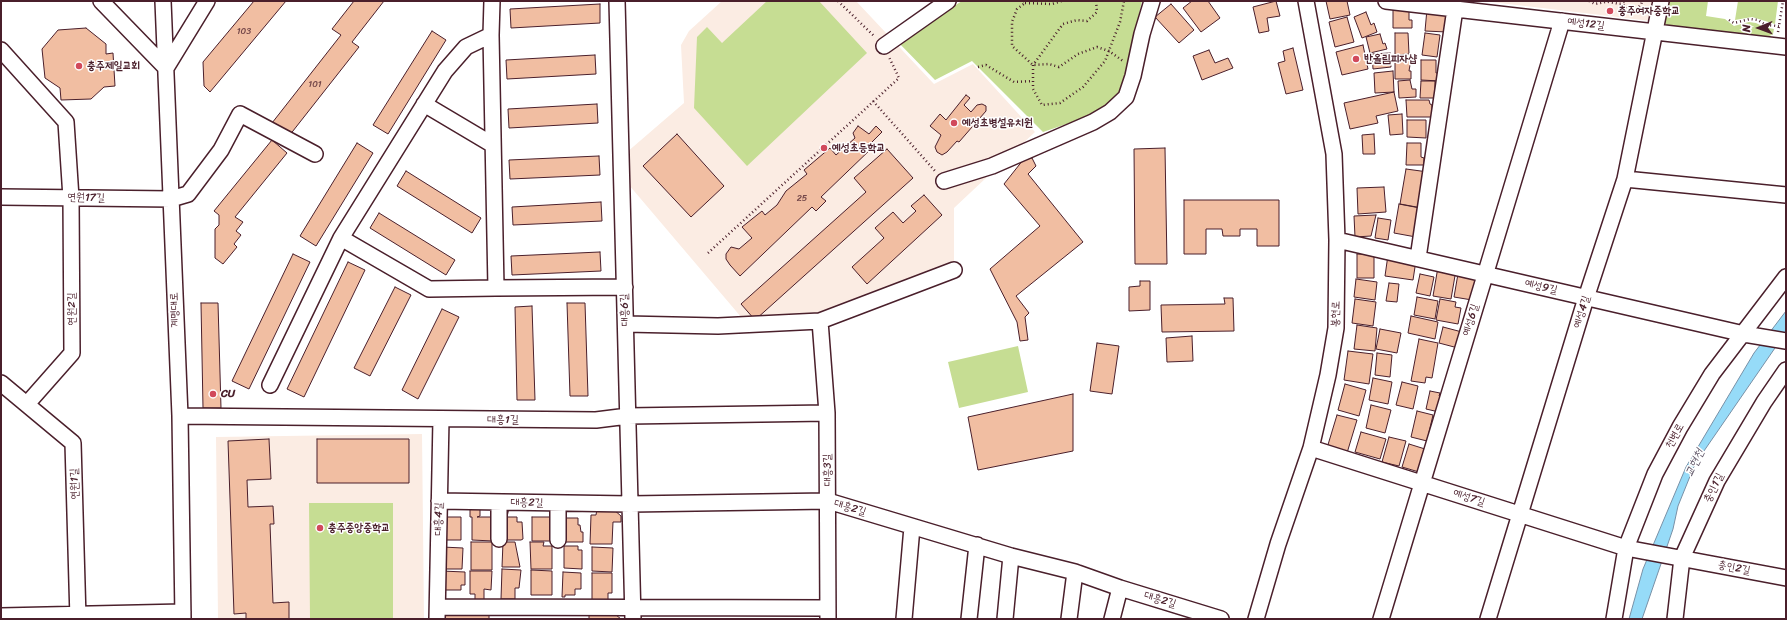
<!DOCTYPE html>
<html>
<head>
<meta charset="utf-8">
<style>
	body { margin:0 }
	#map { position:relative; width:1787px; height:620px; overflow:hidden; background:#fff; font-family:Sriracha,sans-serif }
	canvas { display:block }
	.frame { position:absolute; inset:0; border:2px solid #4a1f2b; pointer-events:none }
	.north { position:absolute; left:1739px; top:8px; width:40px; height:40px; -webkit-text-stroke:3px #fff; paint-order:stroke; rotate:269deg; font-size:11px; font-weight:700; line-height:16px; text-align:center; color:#4a1f2b }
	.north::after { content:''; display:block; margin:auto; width:14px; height:18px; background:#4a1f2b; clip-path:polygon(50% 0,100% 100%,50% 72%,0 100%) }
</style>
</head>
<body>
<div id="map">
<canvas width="1787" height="620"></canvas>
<div class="frame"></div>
<div class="north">N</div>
</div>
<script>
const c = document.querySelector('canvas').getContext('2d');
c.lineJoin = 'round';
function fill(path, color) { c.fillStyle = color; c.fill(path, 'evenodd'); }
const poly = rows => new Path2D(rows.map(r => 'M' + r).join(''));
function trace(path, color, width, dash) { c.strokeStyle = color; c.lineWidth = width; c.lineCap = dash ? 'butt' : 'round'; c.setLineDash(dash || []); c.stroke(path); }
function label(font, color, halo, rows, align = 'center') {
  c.font = font + ' Sriracha,"Poor Story",sans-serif'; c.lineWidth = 3; c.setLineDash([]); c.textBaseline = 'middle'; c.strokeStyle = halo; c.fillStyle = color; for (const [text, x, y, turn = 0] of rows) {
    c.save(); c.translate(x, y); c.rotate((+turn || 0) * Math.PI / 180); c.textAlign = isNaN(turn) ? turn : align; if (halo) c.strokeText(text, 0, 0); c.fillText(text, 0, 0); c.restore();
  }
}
fill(poly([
	[722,1,856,1,934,84,973,64,1035,132,954,208,954,270,820,321,747,324,612,165,684,103,681,45,689,31],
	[1483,1,1654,1,1651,21],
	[422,434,424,619,218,619,216,437]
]), '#fbece3');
fill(poly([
	[767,1,819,1,867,53,747,166,694,108,697,37,707,27,722,43],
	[962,1,1142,1,1121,92,1099,113,1043,132,972,61,935,80,898,42],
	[1665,1,1708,1,1706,16,1725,19,1734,26,1749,22,1756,23,1764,27,1774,29,1773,34,1766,38,1667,27,1662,18],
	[1738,1,1778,1,1775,24,1752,17,1735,20],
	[1018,346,1028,392,959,408,948,362],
	[309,503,393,503,393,619,310,619]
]), '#c6dd93');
const water = poly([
	[1786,311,1786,332,1695,464,1678,506,1673,529,1642,619,1629,619,1643,569,1686,467,1754,353,1786,311]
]);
fill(water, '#96dbf8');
trace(water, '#7890a6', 1);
const building = poly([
	[254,1,286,1,210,92,204,86,203,62,254,1],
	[354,1,384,1,352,42,359,47,289,136,272,123,341,35,332,29,354,1],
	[1192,1,1208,1,1220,18,1201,32,1183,8,1192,1],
	[1276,1,1280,16,1267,18,1269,31,1259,33,1253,7,1276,1],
	[1326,1,1347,1,1350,15,1330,19,1326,1],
	[600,4,600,23,511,28,510,9,600,4],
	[1171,4,1194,30,1179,43,1155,17,1171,4],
	[1393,6,1409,6,1409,20,1412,20,1412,28,1393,28,1393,6],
	[1427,9,1444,10,1444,15,1448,16,1447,32,1425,31,1427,9],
	[1366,12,1371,25,1374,23,1377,32,1362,38,1354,17,1366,12],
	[1347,17,1354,42,1335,47,1329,22,1347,17],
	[86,28,106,44,106,54,113,53,115,86,104,87,91,99,61,100,60,88,45,78,42,49,58,30,86,28],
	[432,31,446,40,388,134,373,125,432,31],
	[1395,33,1408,33,1409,54,1395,55,1395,33],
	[1425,33,1440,35,1437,57,1422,55,1425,33],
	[1380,34,1383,44,1385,43,1387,49,1370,53,1366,37,1380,34],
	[1363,45,1368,69,1342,75,1336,52,1363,45],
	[1293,48,1303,90,1286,94,1278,63,1285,61,1283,51,1293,48],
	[1209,50,1215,63,1228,58,1233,68,1202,80,1193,56,1209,50],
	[1390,53,1391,67,1373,69,1372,54,1390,53],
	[595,55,596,74,507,79,506,60,595,55],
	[1395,59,1411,59,1409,71,1411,71,1411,79,1395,79,1395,59],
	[1421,60,1436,60,1436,73,1440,73,1440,81,1421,80,1421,60],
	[1393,71,1394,92,1375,93,1374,73,1393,71],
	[1410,80,1412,89,1416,89,1416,97,1399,98,1398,81,1410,80],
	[1421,81,1435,81,1435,98,1420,98,1421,81],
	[1394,92,1398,111,1376,116,1378,123,1350,129,1344,103,1394,92],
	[966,95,970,98,964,105,971,112,977,105,982,104,986,106,986,111,959,142,957,141,947,152,942,155,937,152,935,147,941,135,930,126,940,114,946,120,966,95],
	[1406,100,1429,100,1430,104,1432,105,1432,117,1407,117,1406,100],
	[597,104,598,123,509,128,508,109,597,104],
	[1402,114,1403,134,1390,135,1388,115,1402,114],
	[1407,120,1426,120,1426,138,1407,137,1407,120],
	[858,126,869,134,876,126,882,132,870,144,873,147,821,197,826,201,816,211,812,207,740,276,730,265,726,259,726,254,731,247,739,249,752,238,742,227,762,211,765,215,777,205,786,191,807,174,804,170,830,148,836,155,855,138,853,133,858,126],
	[677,134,724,186,691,217,643,166,677,134],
	[1374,134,1375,154,1363,154,1362,135,1374,134],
	[272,140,287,153,235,217,243,222,236,231,241,235,234,244,237,247,223,264,215,258,215,229,219,225,219,215,214,211,272,140],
	[357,143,373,153,316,246,300,236,357,143],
	[1407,143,1421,143,1421,157,1424,158,1424,165,1406,165,1407,143],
	[1165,148,1167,264,1135,264,1134,149,1165,148],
	[887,149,913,178,755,320,741,304,866,192,854,178,887,149],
	[599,156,600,175,510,179,509,160,599,156],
	[1032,158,1036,166,1028,174,1083,242,1016,296,1029,313,1025,317,1028,340,1020,341,1017,322,990,269,1040,226,1004,184,1023,160,1032,158],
	[1406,169,1428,172,1422,208,1400,204,1406,169],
	[406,171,481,218,472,233,397,186,406,171],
	[1384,187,1386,212,1358,214,1357,188,1384,187],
	[924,195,942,215,867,284,852,267,884,238,875,228,893,212,903,223,916,211,911,206,924,195],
	[1184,200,1279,200,1279,246,1257,246,1257,229,1240,229,1240,236,1223,236,1222,229,1206,229,1206,254,1184,254,1184,200],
	[601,202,602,221,513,225,512,207,601,202],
	[1399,204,1420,208,1416,237,1394,233,1399,204],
	[379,213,455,260,446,275,370,228,379,213],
	[1376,215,1371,236,1355,237,1354,216,1376,215],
	[1378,218,1391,220,1388,240,1375,238,1378,218],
	[600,252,601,271,512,275,511,256,600,252],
	[293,254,310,262,249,389,232,381,293,254],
	[1357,254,1374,254,1374,278,1357,278,1357,254],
	[1388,255,1409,258,1415,267,1413,280,1385,276,1388,255],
	[348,262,365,270,304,397,287,389,348,262],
	[1438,267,1456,270,1451,299,1433,296,1438,267],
	[1459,268,1477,272,1472,300,1454,297,1459,268],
	[1420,274,1434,277,1430,296,1416,293,1420,274],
	[1356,279,1377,282,1375,300,1354,297,1356,279],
	[1140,281,1150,281,1150,310,1129,311,1129,287,1140,286,1140,281],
	[1389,283,1399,284,1397,302,1386,301,1389,283],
	[395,287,411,295,370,376,354,368,395,287],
	[1417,297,1438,301,1435,319,1414,315,1417,297],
	[1224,298,1233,298,1234,331,1162,332,1161,305,1225,304,1224,298],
	[1355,299,1376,302,1373,326,1352,323,1355,299],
	[1440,299,1456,302,1455,307,1461,308,1458,324,1436,320,1440,299],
	[201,303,218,303,221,408,203,408,201,303],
	[567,303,585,303,588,396,570,396,567,303],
	[532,306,535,400,517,400,515,307,532,306],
	[442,309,459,317,418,399,402,390,442,309],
	[1411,316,1438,322,1435,339,1408,333,1411,316],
	[1357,325,1377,328,1375,351,1354,349,1357,325],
	[1443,327,1462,332,1458,348,1439,343,1443,327],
	[1380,329,1401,333,1397,353,1376,349,1380,329],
	[1192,336,1193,361,1167,362,1166,338,1192,336],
	[1419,339,1438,343,1432,378,1426,377,1425,383,1411,381,1419,339],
	[1097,343,1119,346,1112,394,1090,391,1097,343],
	[1348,351,1373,354,1369,384,1344,380,1348,351],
	[1377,353,1392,355,1390,377,1375,375,1377,353],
	[1373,378,1392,382,1388,404,1369,400,1373,378],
	[1402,382,1418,386,1413,409,1396,405,1402,382],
	[1345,384,1366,390,1359,416,1338,410,1345,384],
	[1430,391,1440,393,1439,396,1442,397,1439,412,1426,409,1430,391],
	[1073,394,1073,451,978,470,968,417,1073,394],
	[1371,405,1391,410,1385,433,1366,428,1371,405],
	[1417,411,1433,415,1427,441,1411,437,1417,411],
	[1337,415,1357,420,1347,453,1327,448,1337,415],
	[1361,432,1386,439,1380,459,1355,452,1361,432],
	[1389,437,1406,441,1399,466,1382,462,1389,437],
	[269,439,271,479,247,480,248,507,273,506,274,524,270,524,273,603,289,602,289,619,246,619,246,613,234,614,228,441,269,439],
	[317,439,409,439,409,483,317,483,317,439],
	[1409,444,1425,449,1419,472,1402,467,1409,444],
	[470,507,480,507,480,516,477,517,493,517,493,541,472,540,472,517,470,517,470,507],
	[502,508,509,508,507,517,517,517,517,522,522,522,523,539,521,540,503,540,502,508],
	[597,509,613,509,621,516,621,522,613,522,612,544,590,544,591,515,596,515,597,509],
	[442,517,461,517,461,540,442,540,442,517],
	[532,517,552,517,552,541,532,541,532,517],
	[564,518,578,518,578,525,580,525,581,532,583,532,583,542,564,542,564,518],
	[471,542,492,542,492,570,471,570,471,542],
	[503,542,515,542,520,567,502,567,503,542],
	[530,542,544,542,543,546,552,546,552,569,531,569,530,542],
	[564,546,578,546,578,550,582,550,582,569,564,568,564,546],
	[442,547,463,548,462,569,442,569,442,547],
	[592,547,613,548,612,572,592,571,592,547],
	[502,569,521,570,519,588,515,588,515,599,501,599,502,569],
	[531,570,552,571,552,595,531,595,531,570],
	[441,571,465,572,465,585,461,585,461,590,441,590,441,571],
	[470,571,492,571,491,590,484,589,484,601,475,601,475,594,470,594,470,571],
	[563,572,581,573,581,589,575,589,575,595,565,595,565,597,562,597,563,572],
	[592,573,612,573,612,593,608,593,608,601,592,601,592,573],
	[611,611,621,619,589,619,589,612,611,611],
	[446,613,489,613,489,619,440,619,446,613]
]);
fill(building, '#f1bea2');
trace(building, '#4a1f2b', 1);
const minor = poly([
	[101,1,166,68],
	[163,1,180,416,183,619],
	[492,1,491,35,496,288,625,287],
	[617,1,633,619],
	[1386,1,1786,47],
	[884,46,948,1],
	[1,50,66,122,71,198,72,353,27,404],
	[166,68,207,1],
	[424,104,493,145],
	[1625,179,1786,195],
	[944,181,992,166,1093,122,1110,112,1126,97,1133,76,1142,34,1152,1],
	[1,197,171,199,188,194,221,150,240,114,315,154],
	[341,238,429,289,496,288],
	[1337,240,1744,334,1786,341],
	[1418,258,1455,9],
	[820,321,827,413,828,619],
	[626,324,718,326,820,321,954,270],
	[1,383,73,443,78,619],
	[270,385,341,238,445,71,466,47,491,35],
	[180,416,596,420,628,416,827,413],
	[1311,448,1626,548,1786,578],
	[439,501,630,504,828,501,1011,556,1075,572,1120,588,1221,619],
	[499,539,499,502],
	[558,540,558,503],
	[438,607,828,608],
	[1,616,183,612],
	[437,619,441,419],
	[904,619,912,527],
	[969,619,977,545],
	[1005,619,1011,556],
	[1069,619,1075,572],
	[1112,619,1120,588],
	[1256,619,1278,544,1311,448,1328,375,1336,328,1337,240,1334,154,1306,1],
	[1381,619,1562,21],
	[1488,619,1586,298,1625,179,1661,1],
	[1614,619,1626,548,1655,474,1680,427,1712,374,1786,277],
	[1675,619,1682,558,1717,481,1764,402,1786,370]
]);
trace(minor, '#4a1f2b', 18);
trace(poly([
	[838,1,875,37],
	[1024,1,1025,3,1017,9,1012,22,1012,46,1033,65,1049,64,1059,67,1078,54,1097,47,1109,51,1123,61],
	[1096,1,1097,12,1087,21,1077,20,1063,24,1033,65,1033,89,1042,105,1060,103,1083,87,1105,61,1120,22,1124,1],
	[1589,1,1595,4,1605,2],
	[1604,1,1620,4,1625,1],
	[1621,1,1627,10,1635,10,1641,5,1642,1],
	[1025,3,1052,4,1062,1],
	[1729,20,1734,23,1750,19,1758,20,1766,25,1779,26],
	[1778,32,1783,1],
	[978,67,986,65,1014,82,1033,81],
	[873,101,935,171],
	[708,253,899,78,889,57]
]), '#4a1f2b', 2.5, [1, 3]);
trace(minor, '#fff', 15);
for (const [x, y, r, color] of [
	[1610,11,4,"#d1495b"],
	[1356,59,4,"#d1495b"],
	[79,66,4,"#d1495b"],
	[954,123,4,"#d1495b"],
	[824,148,4,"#d1495b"],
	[213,394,4,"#d1495b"],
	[320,528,4,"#d1495b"]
]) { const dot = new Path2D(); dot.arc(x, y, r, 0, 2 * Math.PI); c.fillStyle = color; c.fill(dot); trace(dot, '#fff', 1.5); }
label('9px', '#744749', null, [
	["103",244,32],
	["101",315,85],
	["25",802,199]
]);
label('bold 11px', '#4a1f2b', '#fff', [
	["충주여자중학교",1618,11],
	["반올림피자샵",1364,59],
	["충주제일교회",87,66],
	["예성초병설유치원",962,123],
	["예성초등학교",832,148],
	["CU",221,394],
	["충주중앙중학교",328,528]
], 'left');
label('11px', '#4a1f2b', '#fff', [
	["예성12길",1586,24,7],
	["연원17길",86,198,1],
	["예성9길",1541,287,13],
	["연원2길",72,309,-90],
	["계명대로",175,310,-92],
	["대흥6길",625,310,-92],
	["예성4길",1582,312,-73],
	["봉현로",1336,314,-88],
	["예성6길",1471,320,-73],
	["대흥1길",503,420],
	["천변로",1675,436,-61],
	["대흥3길",828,470,-91],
	["연원1길",75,484,-92],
	["충인1길",1714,488,-64],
	["예성7길",1469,498,18],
	["대흥2길",527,503,1],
	["대흥2길",850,508,17],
	["대흥4길",439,519,-89],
	["충인2길",1734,568,11],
	["대흥2길",1160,600,17]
]);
label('italic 12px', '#615768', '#fff', [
	["교현천",1695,463,-65]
]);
</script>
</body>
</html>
